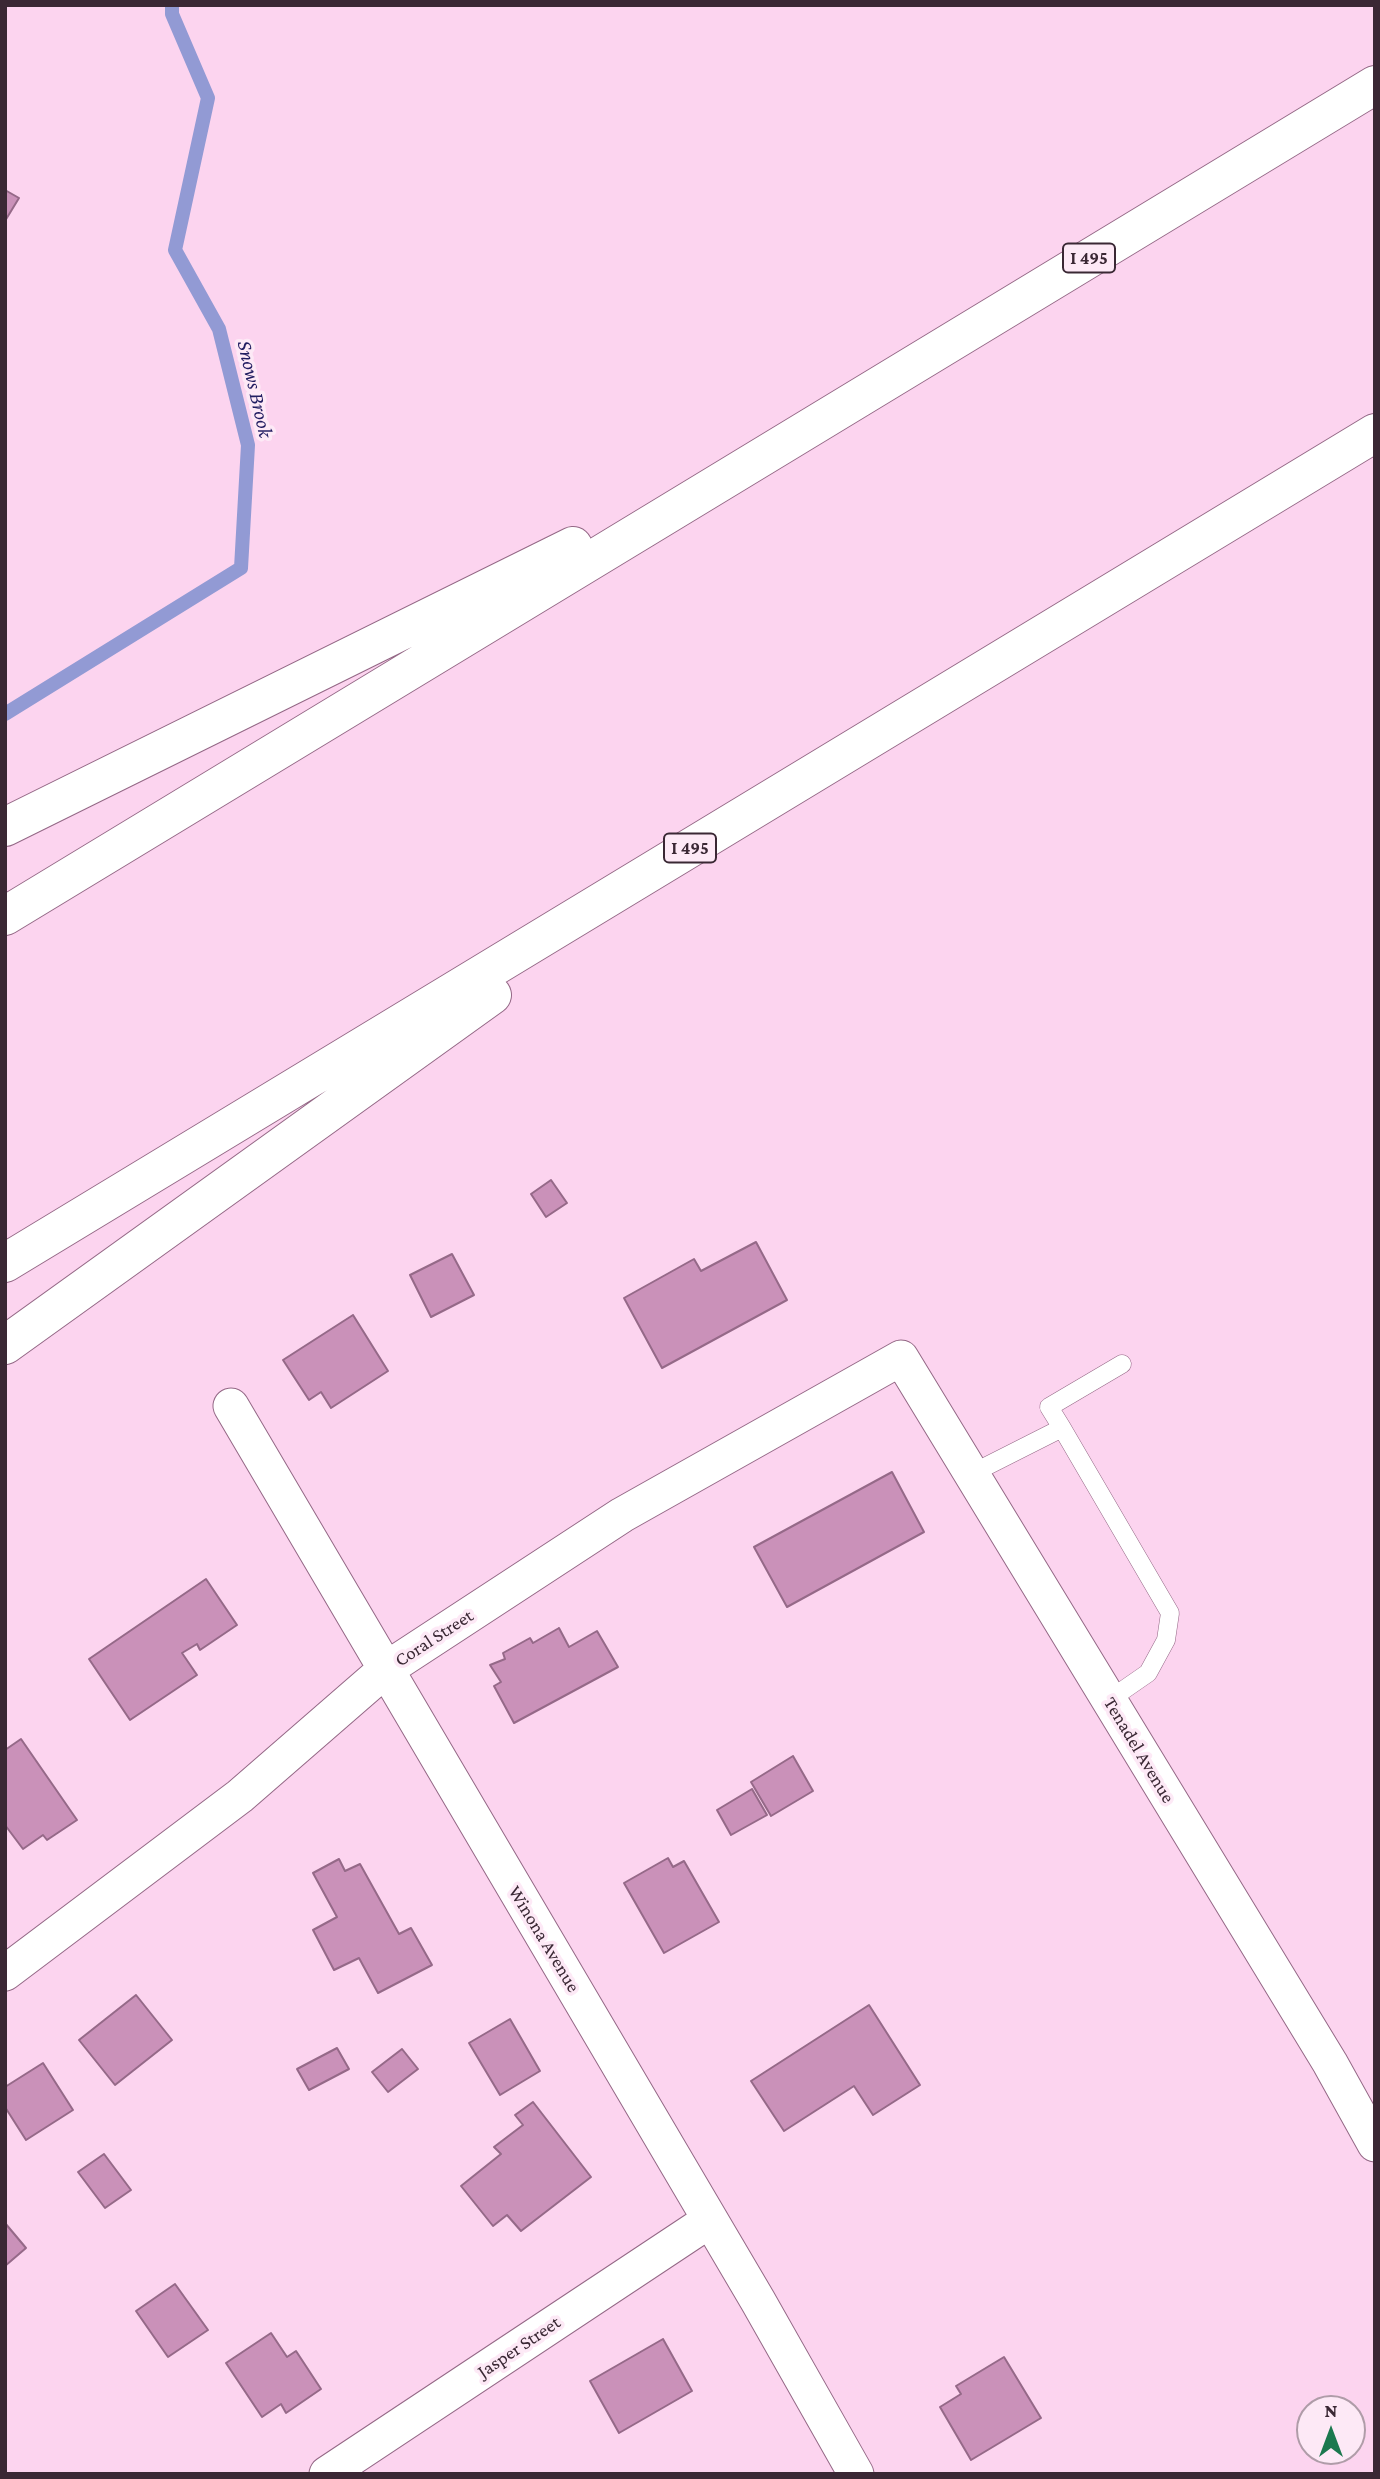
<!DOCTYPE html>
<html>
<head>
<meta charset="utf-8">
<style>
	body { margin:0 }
	#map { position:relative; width:1380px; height:2479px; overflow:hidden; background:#fcd4ef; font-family:"Crimson Pro",serif }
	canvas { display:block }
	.frame { position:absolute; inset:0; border:7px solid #3a2834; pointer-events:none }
	.north { position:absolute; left:1296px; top:2395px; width:70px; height:70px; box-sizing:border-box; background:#fde9f6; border:2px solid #af9ca8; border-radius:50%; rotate:0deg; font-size:19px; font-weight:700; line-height:28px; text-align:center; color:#3a2834 }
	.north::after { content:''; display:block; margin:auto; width:24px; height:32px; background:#1b784e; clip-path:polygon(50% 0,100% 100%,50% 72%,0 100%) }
</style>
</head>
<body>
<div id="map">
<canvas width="1380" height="2479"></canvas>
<div class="frame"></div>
<div class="north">N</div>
</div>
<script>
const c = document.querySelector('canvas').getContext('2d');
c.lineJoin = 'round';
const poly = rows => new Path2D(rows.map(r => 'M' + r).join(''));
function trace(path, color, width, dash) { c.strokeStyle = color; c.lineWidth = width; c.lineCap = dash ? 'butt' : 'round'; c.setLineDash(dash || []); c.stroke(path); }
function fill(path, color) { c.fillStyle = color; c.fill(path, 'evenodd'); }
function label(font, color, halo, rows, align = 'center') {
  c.font = font + ' "Crimson Pro",serif'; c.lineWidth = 7; c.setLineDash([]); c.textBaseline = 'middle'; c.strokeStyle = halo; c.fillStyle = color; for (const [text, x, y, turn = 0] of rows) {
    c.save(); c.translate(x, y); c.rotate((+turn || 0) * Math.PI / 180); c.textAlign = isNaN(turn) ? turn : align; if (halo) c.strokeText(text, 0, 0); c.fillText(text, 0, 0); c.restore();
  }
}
trace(poly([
	[5,714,241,568,248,445,219,329,175,250,208,98,172,14,172,5]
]), '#929ad4', 14);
const building = poly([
	[5,190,19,198,5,221,5,190],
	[551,1180,567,1203,546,1217,531,1194,551,1180],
	[756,1242,787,1300,662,1368,624,1298,694,1259,701,1271,756,1242],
	[452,1254,474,1295,431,1317,410,1275,452,1254],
	[353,1315,388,1371,331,1408,321,1392,309,1400,283,1360,353,1315],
	[892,1472,924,1532,787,1607,754,1547,892,1472],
	[206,1579,237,1625,200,1650,197,1644,182,1653,197,1675,130,1720,89,1659,206,1579],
	[559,1628,569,1647,597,1631,618,1667,514,1723,494,1686,501,1682,490,1665,505,1659,503,1653,530,1638,533,1643,559,1628],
	[21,1739,77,1820,47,1840,43,1835,23,1849,5,1825,5,1750,21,1739],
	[793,1756,813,1791,771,1816,751,1782,793,1756],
	[752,1789,767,1815,731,1835,717,1810,752,1789],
	[668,1858,673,1867,684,1861,719,1922,664,1953,624,1883,668,1858],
	[339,1859,345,1871,360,1864,399,1934,411,1928,432,1965,378,1993,359,1958,334,1970,313,1930,337,1917,313,1873,339,1859],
	[136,1995,172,2040,115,2085,79,2040,136,1995],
	[869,2005,920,2085,873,2115,854,2086,784,2131,751,2081,869,2005],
	[510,2019,540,2071,500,2095,469,2043,510,2019],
	[337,2048,349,2069,309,2090,297,2069,337,2048],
	[402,2049,418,2069,388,2092,372,2072,402,2049],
	[43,2063,73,2110,26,2140,5,2107,5,2087,43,2063],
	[533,2102,591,2177,521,2231,507,2215,493,2226,461,2186,501,2154,494,2147,523,2125,515,2115,533,2102],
	[104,2154,131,2190,105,2208,78,2172,104,2154],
	[5,2223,26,2248,5,2266,5,2223],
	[175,2284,208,2330,168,2357,136,2311,175,2284],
	[271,2333,287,2357,296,2351,321,2389,286,2413,281,2404,262,2417,226,2363,271,2333],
	[663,2339,692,2391,619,2433,590,2381,663,2339],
	[1004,2357,1041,2418,971,2460,940,2407,961,2394,956,2386,1004,2357]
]);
fill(building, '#ca91b9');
trace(building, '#956988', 2);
const lane = poly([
	[1062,1428,1049,1407,1122,1364],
	[971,1474,1062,1428,1170,1613,1166,1640,1148,1673,1109,1700]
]);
const street = poly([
	[231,1406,758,2301,856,2474],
	[5,1973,240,1796,385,1670,622,1515,901,1358,1330,2063,1375,2144],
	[327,2474,710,2220]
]);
const highway = poly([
	[5,827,573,546],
	[5,916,1375,85],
	[5,1263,1375,433],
	[5,1345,492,995]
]);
trace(lane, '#946886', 19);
trace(street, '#946886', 37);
trace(highway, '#946886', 40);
trace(lane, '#fff', 18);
trace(street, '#fff', 35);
trace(highway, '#fff', 38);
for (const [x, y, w] of [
	[1089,258,52],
	[690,848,52]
]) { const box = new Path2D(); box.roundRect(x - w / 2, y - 14.5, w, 29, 5); c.fillStyle = '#fde9f6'; c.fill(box); trace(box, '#3a2834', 2); }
label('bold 18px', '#3a2834', null, [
	["I 495",1089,258],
	["I 495",690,848]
]);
label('19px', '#3a2834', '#fde9f6', [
	["Coral Street",434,1638,-33],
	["Tenadel Avenue",1139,1750,59],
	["Winona Avenue",544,1939,59],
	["Jasper Street",519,2347,-34]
]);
label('italic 21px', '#211d61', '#fde9f6', [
	["Snows Brook",255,389,77]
]);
</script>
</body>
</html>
